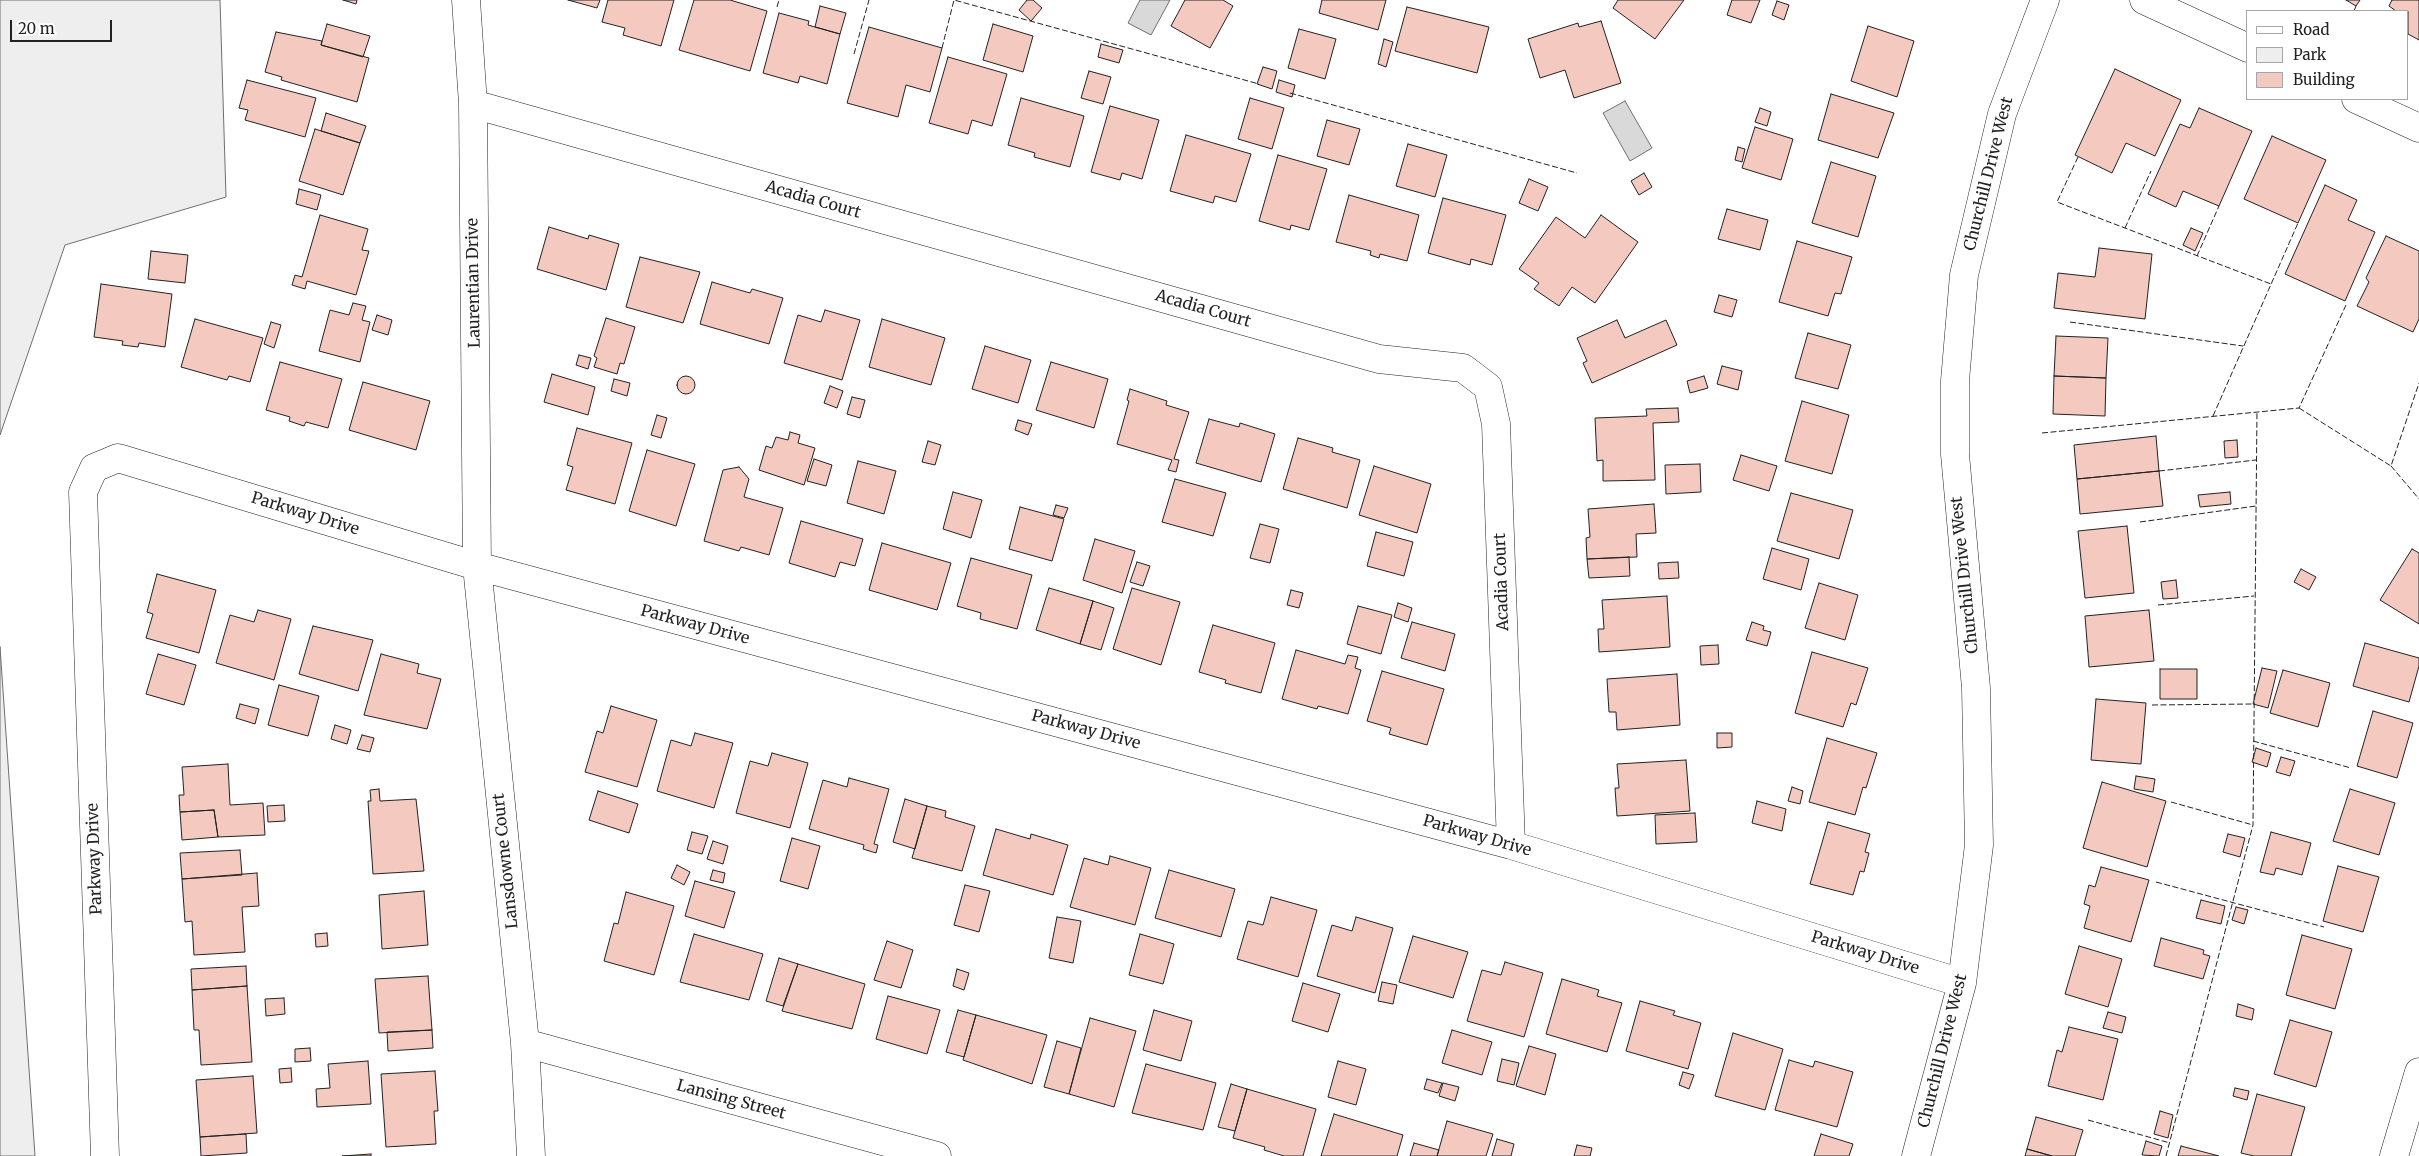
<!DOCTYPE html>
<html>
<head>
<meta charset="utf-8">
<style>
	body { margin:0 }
	#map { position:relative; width:2419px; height:1156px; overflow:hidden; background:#fff; font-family:Merriweather,serif }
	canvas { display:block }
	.legend { position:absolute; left:2246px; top:10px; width:162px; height:90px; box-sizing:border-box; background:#fff; border:1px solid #a7a7a7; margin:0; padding:6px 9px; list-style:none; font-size:15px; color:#222 }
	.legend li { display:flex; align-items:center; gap:10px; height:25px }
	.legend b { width:25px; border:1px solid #a7a7a7 }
	.scale { position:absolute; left:10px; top:20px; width:102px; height:22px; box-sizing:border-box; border:2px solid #222; border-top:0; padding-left:6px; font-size:15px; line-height:18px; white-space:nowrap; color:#222; -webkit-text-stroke:4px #fff; paint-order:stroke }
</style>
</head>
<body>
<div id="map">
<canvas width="2419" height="1156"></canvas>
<ul class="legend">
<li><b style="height:6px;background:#fff"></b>Road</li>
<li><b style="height:14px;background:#eee"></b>Park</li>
<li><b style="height:14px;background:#f3c9c0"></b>Building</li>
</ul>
<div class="scale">20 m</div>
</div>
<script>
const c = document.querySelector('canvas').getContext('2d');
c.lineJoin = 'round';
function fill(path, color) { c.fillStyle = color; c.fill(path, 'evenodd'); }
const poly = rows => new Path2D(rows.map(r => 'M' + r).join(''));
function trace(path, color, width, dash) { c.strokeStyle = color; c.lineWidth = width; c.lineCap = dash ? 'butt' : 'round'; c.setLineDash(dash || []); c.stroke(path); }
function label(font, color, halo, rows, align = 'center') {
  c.font = font + ' Merriweather,serif'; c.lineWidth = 4; c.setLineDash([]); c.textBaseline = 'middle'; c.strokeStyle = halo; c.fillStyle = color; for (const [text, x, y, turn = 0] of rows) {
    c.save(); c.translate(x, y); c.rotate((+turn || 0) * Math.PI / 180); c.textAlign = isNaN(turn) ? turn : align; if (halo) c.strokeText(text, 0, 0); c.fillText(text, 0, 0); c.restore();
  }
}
const green = poly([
	[0,0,220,0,226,197,65,245,0,435,0,0],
	[0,647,35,1156,0,1156,0,647]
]);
fill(green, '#eee');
trace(green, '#6f6f6f', 1);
const water = poly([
	[1140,0,1170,0,1151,35,1128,23,1140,0],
	[1625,101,1652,148,1630,161,1603,113,1625,101]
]);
fill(water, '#d9d9d9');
trace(water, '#6f6f6f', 1);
const building = poly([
	[343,0,357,0,356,4,343,0],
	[568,0,600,0,597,8,568,0],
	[608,0,674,0,661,46,623,35,625,28,602,22,608,0],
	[694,0,730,0,767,11,750,71,679,50,694,0],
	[1027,0,1033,0,1042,8,1031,21,1019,10,1027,0],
	[1185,0,1223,0,1233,6,1210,48,1171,26,1185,0],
	[1322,0,1386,0,1378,30,1319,13,1322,0],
	[1618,0,1684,0,1655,39,1613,8,1618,0],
	[1732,0,1760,0,1751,23,1727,15,1732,0],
	[2346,0,2360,0,2356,6,2346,0],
	[2392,0,2419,0,2419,40,2408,34,2408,11,2396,11,2389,6,2392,0],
	[1777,1,1789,5,1784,20,1772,15,1777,1],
	[820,6,846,13,840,34,815,27,820,6],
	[1407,7,1489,27,1477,73,1395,51,1407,7],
	[779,13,809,21,808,25,840,34,827,84,800,76,798,83,763,73,779,13],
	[1601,21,1621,83,1574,98,1565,70,1540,78,1528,39,1578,23,1579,27,1601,21],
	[327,24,370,36,363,57,321,45,327,24],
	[993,24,1033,36,1023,72,983,60,993,24],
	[1868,26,1914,41,1897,97,1851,81,1868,26],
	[869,27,942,48,930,92,906,85,898,117,847,103,869,27],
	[1299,29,1336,39,1325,79,1288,68,1299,29],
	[276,32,322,41,321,45,369,58,357,102,281,80,282,77,265,72,276,32],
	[1384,39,1393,42,1386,67,1378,64,1384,39],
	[1101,44,1123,50,1119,63,1098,57,1101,44],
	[948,57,1007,74,992,126,972,120,968,134,929,123,948,57],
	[1263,67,1277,71,1272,89,1257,84,1263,67],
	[2115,69,2181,100,2155,156,2126,143,2112,173,2075,155,2115,69],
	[1089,71,1111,77,1103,104,1081,98,1089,71],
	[247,80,316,98,305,137,245,120,248,110,239,108,247,80],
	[1279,80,1295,85,1292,97,1276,92,1279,80],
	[1831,94,1894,113,1878,158,1818,140,1831,94],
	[1021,98,1084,116,1070,167,1034,157,1035,153,1008,145,1021,98],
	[1250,98,1284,108,1272,149,1238,139,1250,98],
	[1110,106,1159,120,1142,179,1122,173,1120,180,1091,172,1110,106],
	[1760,108,1771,112,1767,126,1755,122,1760,108],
	[2199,108,2252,131,2219,206,2183,191,2176,207,2148,194,2180,124,2190,128,2199,108],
	[326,113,366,126,360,143,321,131,326,113],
	[1327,120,1360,129,1349,165,1317,156,1327,120],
	[1755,127,1793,139,1781,180,1742,168,1755,127],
	[315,129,360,143,343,195,299,181,315,129],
	[1186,135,1251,154,1236,202,1215,196,1213,203,1170,191,1186,135],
	[2272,136,2326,160,2298,223,2244,199,2272,136],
	[1408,144,1447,155,1435,197,1396,186,1408,144],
	[1738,147,1745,149,1742,162,1735,160,1738,147],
	[1278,155,1327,169,1309,230,1291,225,1290,230,1259,221,1278,155],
	[1831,162,1876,176,1858,237,1812,223,1831,162],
	[1644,173,1652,187,1639,195,1631,181,1644,173],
	[1529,179,1548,187,1538,211,1519,203,1529,179],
	[2325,185,2357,200,2348,220,2375,232,2345,301,2285,274,2325,185],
	[299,189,321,195,317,210,296,204,299,189],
	[1349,195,1419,215,1407,261,1380,254,1379,258,1370,255,1371,251,1336,242,1349,195],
	[1443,198,1506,215,1492,265,1471,259,1470,265,1428,253,1443,198],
	[1727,209,1768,220,1760,250,1718,239,1727,209],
	[320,215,368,229,362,250,369,251,356,295,307,281,305,289,292,285,295,275,302,277,320,215],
	[1601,215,1638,242,1595,303,1572,287,1559,306,1534,289,1539,283,1519,269,1556,217,1585,238,1601,215],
	[549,227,588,239,589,235,619,244,606,290,537,269,549,227],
	[2191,228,2203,233,2195,251,2183,245,2191,228],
	[2386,236,2419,251,2419,319,2413,332,2357,306,2369,282,2366,278,2386,236],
	[1797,241,1852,257,1841,294,1835,293,1828,316,1779,302,1797,241],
	[2099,248,2152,254,2145,319,2054,308,2058,273,2095,277,2099,248],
	[151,251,188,255,185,283,148,279,151,251],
	[640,257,700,272,683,323,626,307,640,257],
	[712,282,750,293,752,289,783,298,769,344,700,324,712,282],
	[101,284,172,294,165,347,139,343,138,347,122,345,123,341,94,337,101,284],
	[1719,295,1737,300,1732,317,1714,312,1719,295],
	[353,303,366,306,362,320,370,322,360,362,319,351,330,310,349,315,353,303],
	[825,310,860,320,842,380,784,363,798,315,821,322,825,310],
	[377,315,392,320,388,335,372,330,377,315],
	[606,318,635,327,624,364,620,363,617,374,594,367,597,358,594,356,606,318],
	[195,319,263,338,250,382,229,376,227,380,181,367,195,319],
	[882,319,945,338,931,385,869,367,882,319],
	[1617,320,1625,338,1666,320,1677,345,1592,383,1583,363,1587,361,1577,338,1617,320],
	[271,322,281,325,274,348,264,344,271,322],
	[1808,333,1851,345,1838,389,1795,378,1808,333],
	[2056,336,2108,338,2106,378,2054,376,2056,336],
	[985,346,1031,360,1018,403,972,389,985,346],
	[579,355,591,358,588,369,576,365,579,355],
	[280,362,342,379,328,428,306,422,304,426,289,421,290,417,266,410,280,362],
	[1051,362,1108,379,1094,428,1036,410,1051,362],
	[1722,366,1742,371,1738,390,1717,384,1722,366],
	[552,374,595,387,588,415,544,402,552,374],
	'677 385a9 9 0 1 1 18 0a9 9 0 1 1-18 0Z',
	[1704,376,1708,388,1690,393,1687,381,1704,376],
	[2054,376,2106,378,2105,416,2053,414,2054,376],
	[614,379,630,383,627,396,611,391,614,379],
	[363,382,430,401,416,450,349,430,363,382],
	[830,386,843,391,837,408,824,403,830,386],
	[1130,389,1167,401,1166,405,1189,412,1174,459,1179,460,1176,472,1168,470,1172,460,1117,444,1129,401,1127,400,1130,389],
	[852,397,865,400,860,418,847,414,852,397],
	[1802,401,1849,415,1832,474,1785,461,1802,401],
	[1678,408,1679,422,1653,423,1655,480,1603,481,1603,460,1597,461,1595,418,1647,416,1646,409,1678,408],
	[657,415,667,418,661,438,651,435,657,415],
	[1209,419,1239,427,1240,423,1275,434,1261,482,1196,463,1209,419],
	[1018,420,1032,424,1028,435,1015,430,1018,420],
	[577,428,632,443,615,504,566,490,573,467,567,465,577,428],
	[790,432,800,435,798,443,815,448,804,485,759,470,766,446,772,448,776,437,788,440,790,432],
	[2156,436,2159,471,2077,479,2074,445,2156,436],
	[1298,438,1333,448,1332,452,1360,460,1347,508,1283,489,1298,438],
	[2237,440,2238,457,2225,458,2224,441,2237,440],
	[928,441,941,445,935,465,922,462,928,441],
	[647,450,695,464,676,526,629,511,647,450],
	[1741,455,1777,466,1769,491,1733,480,1741,455],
	[814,459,832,465,826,486,807,481,814,459],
	[858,461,896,471,884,514,847,503,858,461],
	[1700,464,1701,492,1666,494,1665,465,1700,464],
	[1374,466,1431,484,1417,533,1359,515,1374,466],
	[739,467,749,479,744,497,783,508,769,555,741,547,739,551,704,541,723,470,739,467],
	[2159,471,2163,506,2080,514,2077,479,2159,471],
	[1175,479,1226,493,1213,536,1162,522,1175,479],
	[953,492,982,500,971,538,943,529,953,492],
	[2230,492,2231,504,2200,507,2198,495,2230,492],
	[1791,493,1853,510,1839,559,1777,541,1791,493],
	[1654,504,1656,533,1636,534,1637,557,1587,559,1586,538,1590,537,1588,509,1654,504],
	[1056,505,1068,508,1064,518,1053,515,1056,505],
	[1020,507,1064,519,1052,561,1009,549,1020,507],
	[801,521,863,539,855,566,840,562,835,577,789,563,801,521],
	[1260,524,1279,529,1270,563,1250,558,1260,524],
	[2127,526,2134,593,2085,598,2078,531,2127,526],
	[1376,532,1413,542,1404,576,1367,566,1376,532],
	[1095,539,1135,551,1122,593,1083,580,1095,539],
	[882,543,951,563,937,610,869,590,882,543],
	[1772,548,1809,559,1801,590,1763,579,1772,548],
	[2412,549,2419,553,2419,624,2380,600,2412,549],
	[1629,557,1630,576,1589,578,1587,559,1629,557],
	[971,558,1032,575,1017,629,980,619,981,613,957,606,971,558],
	[1137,562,1150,566,1143,586,1130,582,1137,562],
	[1678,562,1679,578,1659,579,1658,563,1678,562],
	[2301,569,2316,577,2309,590,2294,582,2301,569],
	[157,574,216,590,199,653,146,638,153,614,147,612,157,574],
	[2176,580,2178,598,2163,599,2161,582,2176,580],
	[1819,583,1858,595,1845,640,1805,628,1819,583],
	[1049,588,1093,601,1080,644,1036,630,1049,588],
	[1132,588,1180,602,1161,665,1113,649,1132,588],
	[1291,590,1303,593,1299,608,1287,605,1291,590],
	[1667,596,1670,647,1599,652,1598,629,1604,629,1602,600,1667,596],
	[1093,601,1114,608,1101,650,1080,644,1093,601],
	[1398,603,1412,608,1408,622,1394,617,1398,603],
	[1358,606,1392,615,1381,654,1347,644,1358,606],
	[258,610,291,619,274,680,216,663,230,615,254,622,258,610],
	[2149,610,2154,661,2089,667,2085,616,2149,610],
	[1412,622,1455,634,1445,671,1401,658,1412,622],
	[1752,622,1764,626,1763,630,1771,632,1767,646,1746,640,1752,622],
	[1213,625,1275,643,1261,693,1225,683,1226,680,1199,672,1213,625],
	[313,626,373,640,358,691,299,674,313,626],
	[2365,643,2419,658,2419,666,2409,702,2353,686,2365,643],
	[1718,645,1719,664,1701,665,1700,646,1718,645],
	[1296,650,1345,664,1348,655,1358,657,1355,668,1361,670,1348,714,1318,706,1317,709,1282,699,1296,650],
	[1812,652,1868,668,1856,705,1851,703,1843,727,1795,713,1812,652],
	[158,654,196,665,184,705,146,694,158,654],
	[381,654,419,664,417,673,441,679,427,729,364,715,381,654],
	[2262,668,2277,671,2268,708,2253,704,2262,668],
	[2160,669,2197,669,2197,699,2160,699,2160,669],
	[2283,670,2330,683,2318,727,2270,713,2283,670],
	[1382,671,1444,689,1427,745,1389,734,1391,728,1367,721,1382,671],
	[1677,674,1680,725,1617,730,1616,712,1609,712,1607,679,1677,674],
	[279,685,319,696,308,736,268,725,279,685],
	[2096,699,2146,703,2141,764,2091,760,2096,699],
	[240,704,259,709,255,724,236,718,240,704],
	[611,706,657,720,637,787,585,772,597,731,603,733,611,706],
	[2373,711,2413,723,2397,778,2357,766,2373,711],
	[335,725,351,730,347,744,331,739,335,725],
	[695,733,733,743,714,808,657,791,671,740,691,746,695,733],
	[1717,733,1732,733,1732,747,1717,748,1717,733],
	[362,735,374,738,370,752,357,749,362,735],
	[1827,738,1877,753,1866,788,1863,787,1855,815,1809,802,1827,738],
	[2256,748,2271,753,2267,767,2252,762,2256,748],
	[772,753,808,763,790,828,736,813,750,761,768,766,772,753],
	[2281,757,2295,761,2290,776,2276,772,2281,757],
	[1686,760,1690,811,1617,816,1615,788,1619,788,1617,764,1686,760],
	[228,764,230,805,263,803,265,835,218,837,214,810,180,812,179,795,184,795,182,767,228,764],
	[2136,776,2155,779,2153,792,2134,789,2136,776],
	[849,778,889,789,874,844,878,845,876,853,863,849,864,845,809,829,823,780,847,787,849,778],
	[2102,782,2166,801,2147,867,2083,848,2102,782],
	[1792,787,1803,791,1800,804,1788,801,1792,787],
	[379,789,380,801,416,799,424,871,373,874,368,801,371,801,370,790,379,789],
	[2350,789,2395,803,2379,855,2333,841,2350,789],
	[598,791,638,804,629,833,589,820,598,791],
	[905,799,927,806,915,849,893,842,905,799],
	[1757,801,1786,809,1782,831,1752,823,1757,801],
	[284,805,285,821,268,822,267,806,284,805],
	[927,806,946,811,945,817,975,826,962,871,912,858,927,806],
	[214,810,218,837,182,840,180,812,214,810],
	[1695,813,1697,842,1656,844,1655,815,1695,813],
	[1828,822,1870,834,1865,852,1869,853,1864,872,1860,871,1853,895,1810,884,1828,822],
	[996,829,1030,839,1031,834,1068,845,1053,895,983,875,996,829],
	[692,832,708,836,702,854,687,850,692,832],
	[2271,832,2311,843,2302,875,2276,868,2274,875,2260,872,2271,832],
	[2228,834,2245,838,2240,857,2223,852,2228,834],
	[792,838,820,846,808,889,780,881,792,838],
	[713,841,728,846,723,864,707,859,713,841],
	[240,850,242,875,182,879,180,853,240,850],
	[1110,856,1151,868,1135,925,1070,907,1084,858,1108,865,1110,856],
	[677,865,690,872,684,885,671,878,677,865],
	[2338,866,2379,877,2363,932,2323,921,2338,866],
	[2101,867,2149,880,2131,942,2084,928,2090,906,2084,904,2089,885,2095,887,2101,867],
	[713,870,725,873,723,883,710,880,713,870],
	[1169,870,1235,889,1221,937,1155,918,1169,870],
	[257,873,259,906,242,907,245,952,194,955,192,921,185,922,182,879,257,873],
	[695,881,735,892,724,928,685,916,695,881],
	[965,885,990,891,979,932,954,925,965,885],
	[424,891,428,945,382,949,379,895,424,891],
	[626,892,674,906,654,975,604,961,614,923,618,924,626,892],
	[1271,897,1317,910,1298,977,1237,959,1248,921,1263,925,1271,897],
	[2201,900,2225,906,2221,924,2196,918,2201,900],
	[2236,907,2248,910,2244,924,2232,920,2236,907],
	[1057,917,1081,921,1073,963,1049,958,1057,917],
	[1356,917,1393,928,1375,993,1317,976,1332,925,1352,931,1356,917],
	[327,933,328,946,316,947,315,934,327,933],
	[694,934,763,954,749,1000,680,982,694,934],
	[1140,934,1174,944,1163,984,1129,975,1140,934],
	[2302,935,2352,949,2335,1009,2286,995,2302,935],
	[1413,936,1468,952,1453,998,1399,982,1413,936],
	[2161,938,2204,950,2203,954,2210,956,2203,979,2154,966,2161,938],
	[887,941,913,950,901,988,874,980,887,941],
	[2079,946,2122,959,2108,1007,2065,994,2079,946],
	[779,958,798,964,783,1006,766,1001,779,958],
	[1505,962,1543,973,1524,1037,1467,1021,1482,970,1501,975,1505,962],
	[798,964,865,984,852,1029,782,1011,798,964],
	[246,966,247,986,192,990,191,969,246,966],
	[957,969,969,973,964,990,953,986,957,969],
	[428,976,432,1030,379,1033,375,979,428,976],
	[1562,979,1599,990,1597,996,1622,1003,1607,1052,1546,1034,1562,979],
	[1382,982,1397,985,1393,1004,1378,1001,1382,982],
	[1303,983,1340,994,1328,1032,1292,1021,1303,983],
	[247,986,252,1062,201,1065,199,1030,194,1030,192,990,247,986],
	[888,996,940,1010,927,1054,876,1039,888,996],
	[284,998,285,1014,266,1016,265,999,284,998],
	[1640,1001,1675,1011,1673,1015,1701,1023,1688,1069,1626,1051,1640,1001],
	[2238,1004,2254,1009,2252,1020,2236,1016,2238,1004],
	[958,1010,976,1015,964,1057,946,1052,958,1010],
	[1154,1010,1192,1021,1181,1061,1143,1050,1154,1010],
	[2108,1012,2126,1017,2122,1033,2103,1028,2108,1012],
	[976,1015,1047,1035,1032,1084,963,1060,976,1015],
	[1090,1018,1136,1031,1114,1107,1069,1094,1090,1018],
	[2290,1020,2332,1032,2316,1087,2274,1074,2290,1020],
	[2069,1027,2118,1039,2103,1100,2048,1086,2057,1050,2062,1052,2069,1027],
	[432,1030,433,1048,388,1051,387,1032,432,1030],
	[1452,1030,1492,1042,1482,1075,1442,1063,1452,1030],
	[1733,1033,1783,1049,1765,1110,1715,1096,1733,1033],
	[1057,1041,1081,1048,1069,1094,1044,1087,1057,1041],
	[1529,1046,1556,1054,1545,1095,1516,1086,1529,1046],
	[310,1048,311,1061,295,1062,295,1049,310,1048],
	[1502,1059,1519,1063,1514,1085,1497,1081,1502,1059],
	[1789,1060,1813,1067,1815,1061,1853,1072,1837,1127,1775,1110,1789,1060],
	[368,1061,371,1104,317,1107,316,1089,330,1088,328,1064,368,1061],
	[1338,1061,1366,1069,1356,1105,1328,1097,1338,1061],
	[1146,1064,1216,1083,1203,1130,1132,1113,1146,1064],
	[291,1068,292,1082,280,1083,279,1069,291,1068],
	[435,1071,438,1111,434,1111,436,1144,386,1147,381,1074,435,1071],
	[1683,1072,1694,1075,1689,1089,1679,1085,1683,1072],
	[253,1076,257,1133,200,1137,196,1080,253,1076],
	[1427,1079,1442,1083,1438,1093,1424,1089,1427,1079],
	[1443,1083,1459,1087,1455,1101,1439,1096,1443,1083],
	[1231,1084,1247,1089,1235,1131,1218,1127,1231,1084],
	[2235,1088,2249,1091,2247,1100,2233,1096,2235,1088],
	[1247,1089,1316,1109,1303,1156,1284,1156,1264,1150,1265,1147,1233,1138,1247,1089],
	[2257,1094,2305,1107,2291,1156,2254,1156,2241,1153,2257,1094],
	[2160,1111,2173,1115,2168,1138,2154,1134,2160,1111],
	[1334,1114,1403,1135,1397,1156,1321,1156,1334,1114],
	[2036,1117,2083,1130,2075,1156,2052,1156,2027,1149,2036,1117],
	[1447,1121,1493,1134,1486,1156,1437,1156,1447,1121],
	[246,1134,247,1153,201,1156,200,1137,246,1134],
	[1821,1134,1853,1144,1849,1156,1814,1156,1821,1134],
	[1497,1139,1514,1144,1511,1156,1492,1156,1497,1139],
	[2146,1141,2162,1146,2159,1156,2142,1155,2146,1141],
	[1414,1143,1439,1150,1437,1156,1410,1156,1414,1143],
	[1577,1145,1592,1148,1590,1156,1574,1156,1577,1145],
	[2181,1146,2219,1156,2178,1156,2181,1146],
	[2027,1149,2052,1156,2025,1156,2027,1149],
	[371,1154,371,1156,342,1156,371,1154]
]);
fill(building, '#f3c9c0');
trace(building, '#222', 1);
const minor = poly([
	[466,0,473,104,477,566,525,1043,531,1156],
	[2144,0,2248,48],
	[2356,99,2419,128],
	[473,104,1379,359,1463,368,1488,387,1496,424,1511,845],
	[525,1043,937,1156],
	[105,1156,83,492,94,468,118,458,477,566,1511,845,1962,983],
	[1916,1156,1962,983,1979,845,1976,688,1955,454,1955,381,1964,275,2002,114,2045,0],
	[2394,1156,2419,1072]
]);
trace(minor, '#222', 29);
trace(minor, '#fff', 28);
trace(poly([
	[777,7,779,0],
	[2354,11,2356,6],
	[942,48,954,0,1259,84],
	[854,54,869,0],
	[1290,93,1577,173],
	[2078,157,2057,202,2271,284],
	[2125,228,2151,171],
	[2197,256,2219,206],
	[2070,322,2243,346],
	[2299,408,2391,466,2419,383],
	[2213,416,2298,223],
	[2042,433,2299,408,2346,305],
	[2391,466,2419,499],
	[2159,471,2256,460],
	[2140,522,2256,506],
	[2158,605,2254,596],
	[2152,705,2253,704],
	[2253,741,2351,768],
	[2171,802,2253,825],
	[2156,882,2324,927],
	[2088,1120,2170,1143],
	[2166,1156,2253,825,2257,411]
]), '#222', 1, [6, 2.5]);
label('16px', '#222', '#fff', [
	["Churchill Drive West",1989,174,-76],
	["Acadia Court",813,200,16],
	["Laurentian Drive",474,283,-91],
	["Acadia Court",1203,309,16],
	["Parkway Drive",305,514,17],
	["Churchill Drive West",1965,575,-96],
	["Acadia Court",1502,582,-92],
	["Parkway Drive",695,625,15],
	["Parkway Drive",1086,730,15],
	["Parkway Drive",1477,836,16],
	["Parkway Drive",95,859,-92],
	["Lansdowne Court",506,861,-96],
	["Parkway Drive",1865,953,17],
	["Churchill Drive West",1943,1051,-76],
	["Lansing Street",731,1100,15]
]);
</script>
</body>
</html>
